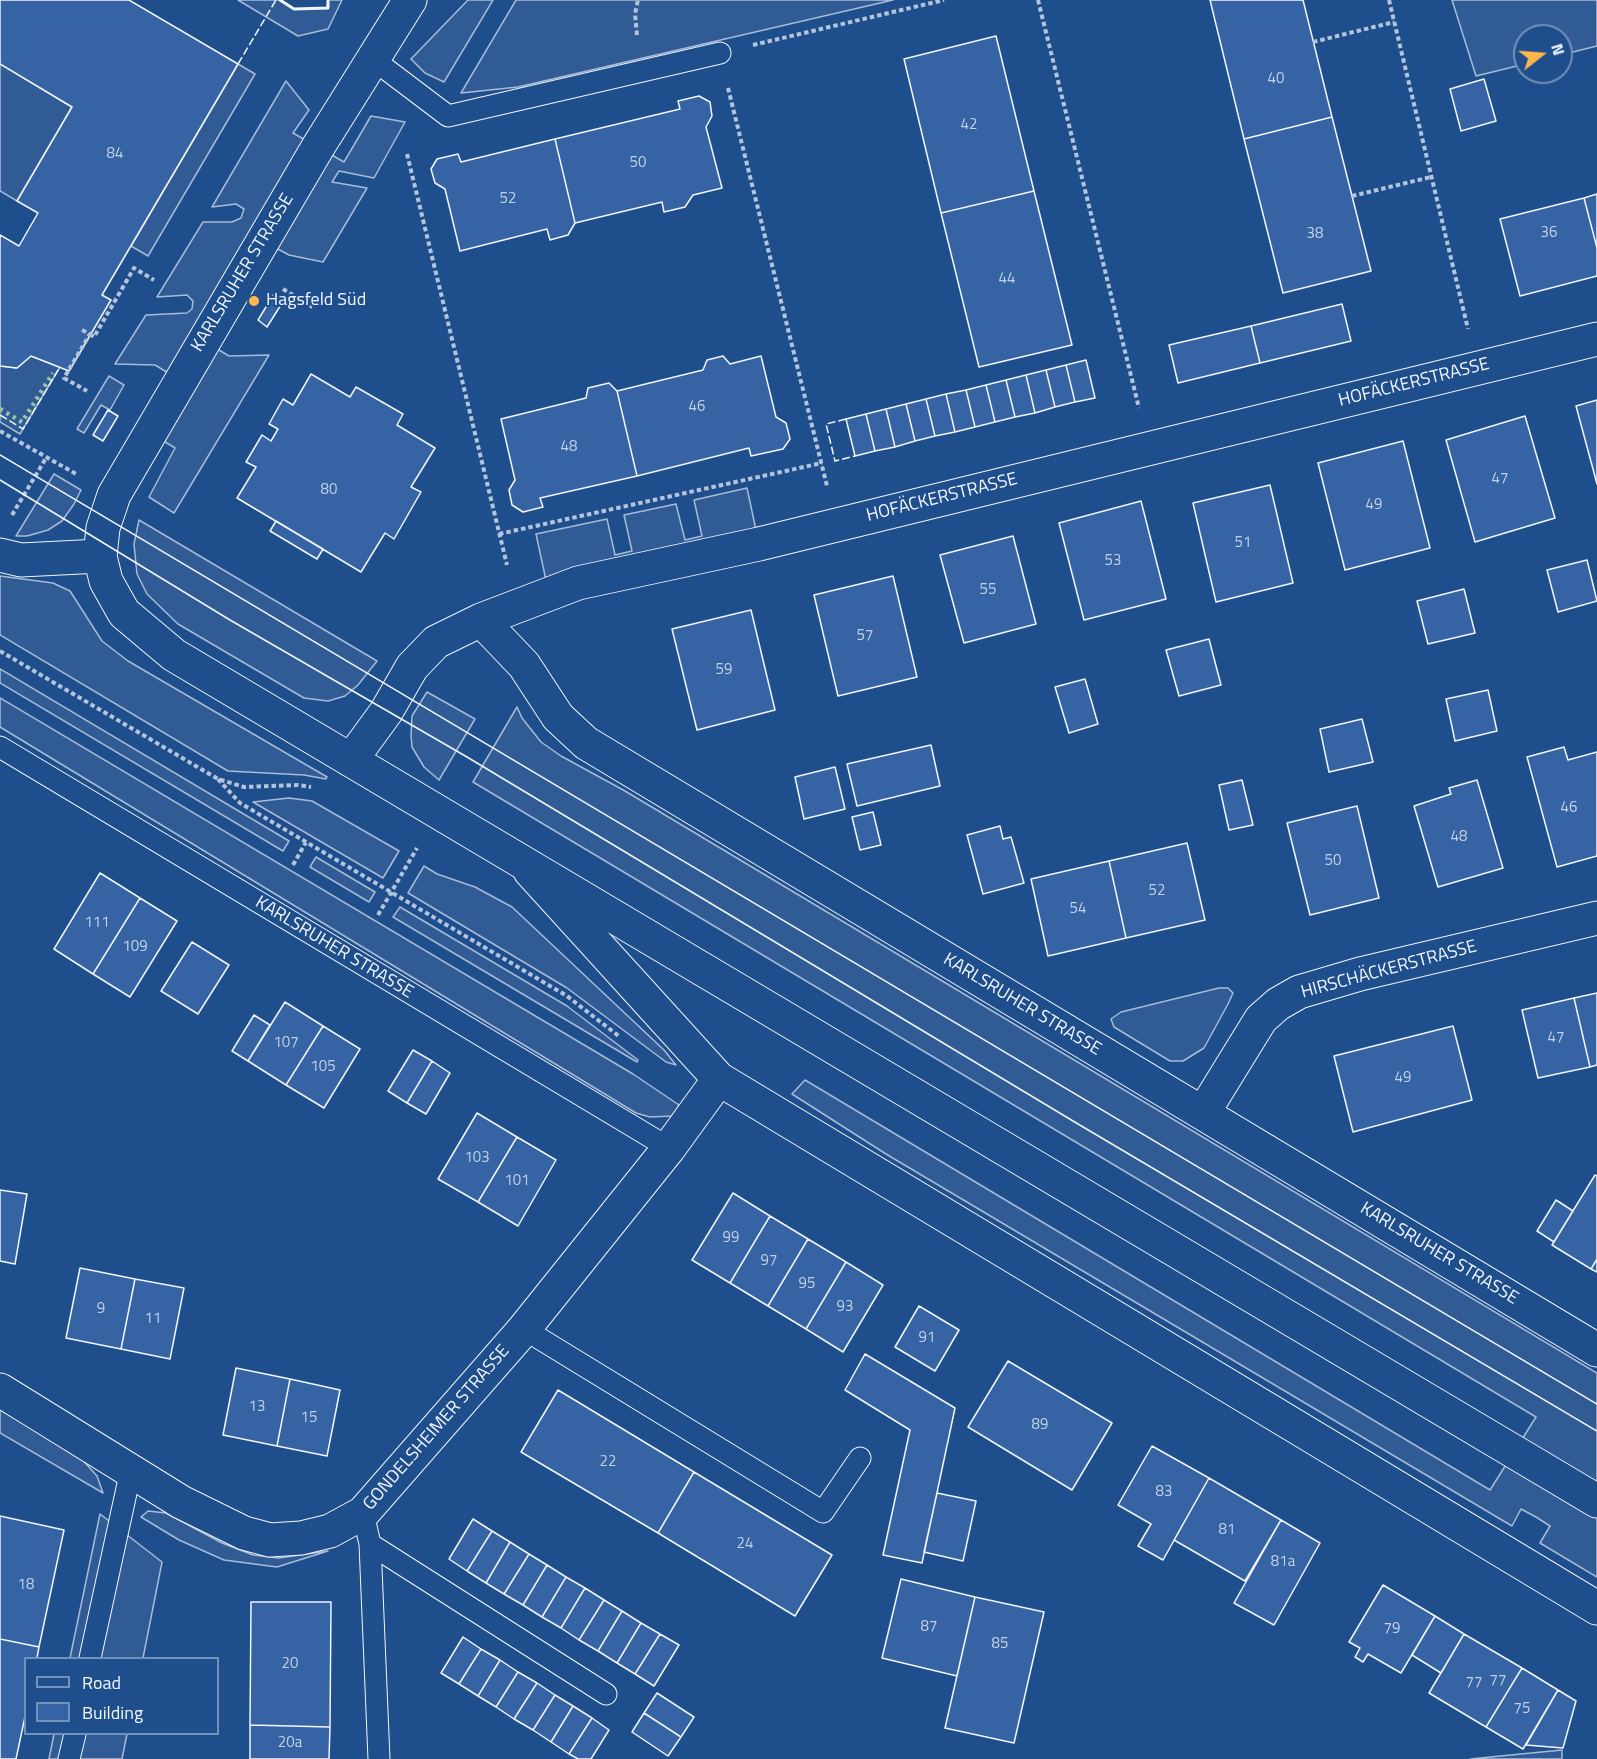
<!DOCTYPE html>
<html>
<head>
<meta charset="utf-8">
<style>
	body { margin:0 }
	#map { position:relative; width:1597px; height:1759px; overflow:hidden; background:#1f4e8c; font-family:"Titillium Web",sans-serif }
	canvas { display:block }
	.legend { position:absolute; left:24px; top:1657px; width:195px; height:78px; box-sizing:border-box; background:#1f4e8c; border:2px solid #7391ba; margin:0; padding:8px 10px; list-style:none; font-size:18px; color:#f2f6ff }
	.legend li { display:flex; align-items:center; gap:12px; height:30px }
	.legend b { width:30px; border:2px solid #7391ba }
	.north { position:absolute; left:1513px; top:24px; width:60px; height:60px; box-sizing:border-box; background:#1f4e8c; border:2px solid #7391ba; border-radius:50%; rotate:73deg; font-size:16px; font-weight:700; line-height:24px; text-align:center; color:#f2f6ff }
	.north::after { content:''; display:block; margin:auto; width:21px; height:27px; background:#ffb74d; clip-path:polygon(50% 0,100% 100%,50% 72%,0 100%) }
</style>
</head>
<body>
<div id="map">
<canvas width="1597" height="1759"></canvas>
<ul class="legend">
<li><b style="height:8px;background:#1f4e8c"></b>Road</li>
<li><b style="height:16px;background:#3563a3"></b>Building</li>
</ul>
<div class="north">N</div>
</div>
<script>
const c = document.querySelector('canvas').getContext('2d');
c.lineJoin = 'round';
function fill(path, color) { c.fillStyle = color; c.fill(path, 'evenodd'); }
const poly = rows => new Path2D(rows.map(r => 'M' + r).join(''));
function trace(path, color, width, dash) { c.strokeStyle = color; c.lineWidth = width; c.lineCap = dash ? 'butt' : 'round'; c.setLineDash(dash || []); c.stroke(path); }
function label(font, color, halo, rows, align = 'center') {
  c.font = font + ' "Titillium Web",sans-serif'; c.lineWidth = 4.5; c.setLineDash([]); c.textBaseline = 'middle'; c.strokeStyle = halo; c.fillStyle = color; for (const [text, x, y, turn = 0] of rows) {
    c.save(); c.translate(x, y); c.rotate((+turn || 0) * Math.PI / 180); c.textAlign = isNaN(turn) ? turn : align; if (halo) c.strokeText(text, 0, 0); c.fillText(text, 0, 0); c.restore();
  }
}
const built = poly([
	[238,0,280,0,295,9,327,8,328,0,342,0,328,29,298,36,238,0],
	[468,0,493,0,444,82,425,73,411,59,468,0],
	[516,0,893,0,518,87,461,93,516,0],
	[1452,0,1597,0,1597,46,1561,55,1561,36,1525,36,1525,64,1476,76,1452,0],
	[0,64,72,107,17,201,0,191,0,64],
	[238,64,255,74,148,256,131,246,238,64],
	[286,81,309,110,293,133,344,162,371,116,405,122,374,178,339,171,332,182,367,188,323,262,289,255,263,241,204,341,229,356,269,355,174,513,149,497,175,448,149,432,180,380,155,365,115,364,146,315,187,313,192,309,193,301,187,295,157,297,203,222,232,222,241,218,244,209,236,204,212,207,286,81],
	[31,356,60,367,20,434,0,422,0,366,17,368,31,356],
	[109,376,124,385,110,410,101,405,84,433,77,429,109,376],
	[54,474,81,490,74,504,62,521,48,530,27,536,16,536,54,474],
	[747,488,759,544,549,594,536,534,607,519,615,555,632,551,624,515,676,504,685,540,702,536,694,500,747,488],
	[139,520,377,661,358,685,345,696,328,701,304,698,178,624,147,594,137,574,134,544,139,520],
	[0,576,53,583,70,591,102,641,128,661,327,777,326,779,304,775,228,771,0,635,0,576],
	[0,669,289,841,283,851,0,683,0,669],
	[427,692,475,719,439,780,424,767,412,747,411,735,412,716,427,692],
	[0,698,633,1074,679,1105,673,1116,650,1117,636,1113,0,727,0,698],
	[517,707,522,718,541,742,561,756,625,791,1597,1373,1597,1577,1540,1543,1550,1526,1536,1517,1521,1509,1512,1526,886,1154,792,1094,805,1080,1490,1490,1536,1417,473,782,517,707],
	[289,798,312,801,399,851,383,878,253,802,289,798],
	[316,857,375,892,369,902,310,867,316,857],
	[424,866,437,874,475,887,512,907,664,1050,676,1065,666,1062,567,988,408,893,424,866],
	[400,907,567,1006,638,1060,637,1062,393,917,400,907],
	[1219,988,1228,988,1233,993,1228,1004,1204,1048,1183,1061,1170,1061,1114,1027,1111,1019,1121,1012,1219,988],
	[0,1410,79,1456,97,1476,103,1493,0,1433,0,1410],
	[148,1511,166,1513,222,1543,253,1555,279,1558,328,1551,277,1567,224,1560,179,1540,141,1517,148,1511],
	[100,1514,162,1562,143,1658,70,1658,100,1514],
	[54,1734,127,1734,122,1759,49,1759,54,1734],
	[1562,1750,1562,1759,1470,1759,1562,1750]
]);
fill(built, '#305b95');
trace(built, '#a8bbd7', 1.5);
const building = poly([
	[0,0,129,0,238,64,102,295,111,300,69,371,31,356,17,368,0,366,0,235,19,246,38,213,17,201,72,107,0,64,0,0],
	[1210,0,1303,0,1332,117,1244,139,1210,0],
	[996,36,1034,191,941,213,904,59,996,36],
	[1484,79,1496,121,1461,131,1450,89,1484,79],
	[699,96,710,102,712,116,706,127,722,188,693,195,685,207,664,212,662,202,575,223,555,139,680,109,678,101,699,96],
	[1332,117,1371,271,1283,293,1244,139,1332,117],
	[555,139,575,223,568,235,550,240,547,229,460,251,445,189,435,183,431,169,437,159,458,154,461,162,555,139],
	[1034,191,1072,345,979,367,941,213,1034,191],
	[1597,194,1597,248,1584,198,1597,194],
	[1584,198,1597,248,1597,276,1520,296,1500,219,1584,198],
	[274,294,284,300,267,327,258,320,274,294],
	[1342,304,1351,341,1260,363,1251,326,1342,304],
	[1251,326,1260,363,1178,383,1169,345,1251,326],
	[723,356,730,364,761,356,776,417,786,423,790,439,783,449,751,456,749,448,637,476,617,391,703,370,707,360,723,356],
	[1086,360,1095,398,1075,402,1066,365,1086,360],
	[1066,365,1075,402,1055,407,1046,370,1066,365],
	[1046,370,1055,407,1035,413,1026,375,1046,370],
	[311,374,350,397,356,387,403,414,397,425,435,448,411,487,421,492,394,539,385,533,361,572,237,498,256,467,246,462,262,435,271,441,278,429,269,424,283,399,293,405,311,374],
	[1026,375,1035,413,1015,417,1006,380,1026,375],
	[1006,380,1015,417,995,422,986,385,1006,380],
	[609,383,617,391,637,476,540,498,543,507,523,512,512,505,509,490,515,480,501,419,586,398,588,388,609,383],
	[986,385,995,422,975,427,966,390,986,385],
	[966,390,975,427,955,432,946,394,966,390],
	[946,394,955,432,935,436,926,399,946,394],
	[926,399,935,436,915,441,906,404,926,399],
	[1597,400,1597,484,1576,406,1597,400],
	[906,404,915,441,895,447,886,409,906,404],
	[886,409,895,447,875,451,866,414,886,409],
	[108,410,118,416,103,441,93,435,108,410],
	[866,414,875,451,855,456,846,419,866,414],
	[1525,416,1555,518,1475,542,1446,440,1525,416],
	[1403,441,1430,548,1345,570,1318,463,1403,441],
	[1270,485,1293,583,1216,602,1193,503,1270,485],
	[1141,501,1166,599,1084,620,1059,523,1141,501],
	[276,521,323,549,317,559,270,531,276,521],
	[1013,536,1036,624,964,643,940,555,1013,536],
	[1587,560,1597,601,1558,612,1547,570,1587,560],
	[893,576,917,677,838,696,814,595,893,576],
	[1464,589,1475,633,1428,644,1417,601,1464,589],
	[751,610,775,710,697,730,672,629,751,610],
	[1209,639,1221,685,1179,696,1166,650,1209,639],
	[1085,679,1098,724,1069,733,1055,687,1085,679],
	[1488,690,1497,731,1455,741,1446,699,1488,690],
	[1362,719,1373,762,1329,772,1320,729,1362,719],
	[931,745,940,786,857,806,847,764,931,745],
	[1564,747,1568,760,1597,752,1597,856,1557,867,1527,757,1564,747],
	[835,767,845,809,804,819,795,777,835,767],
	[1242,780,1253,825,1229,830,1219,785,1242,780],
	[1477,780,1503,868,1438,887,1414,806,1451,794,1449,788,1477,780],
	[1357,806,1379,898,1310,915,1287,823,1357,806],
	[873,812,881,845,860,850,852,817,873,812],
	[1000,826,1003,839,1011,837,1024,883,983,894,967,835,1000,826],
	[1187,843,1205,920,1126,938,1109,861,1187,843],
	[1109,861,1126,938,1048,956,1031,879,1109,861],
	[100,873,140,898,93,974,54,949,100,873],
	[140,898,177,921,130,997,93,974,140,898],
	[192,942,229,965,198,1014,161,991,192,942],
	[1597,993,1597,1065,1590,1067,1574,998,1597,993],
	[1574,998,1590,1067,1538,1078,1522,1010,1574,998],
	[285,1002,323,1026,286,1085,248,1061,285,1002],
	[254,1015,270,1025,248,1061,232,1051,254,1015],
	[323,1026,360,1049,324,1108,286,1085,323,1026],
	[1453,1026,1472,1100,1353,1132,1334,1056,1453,1026],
	[413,1050,432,1061,407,1103,388,1091,413,1050],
	[432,1061,450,1073,426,1114,407,1103,432,1061],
	[477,1113,517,1137,478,1202,438,1179,477,1113],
	[517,1137,556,1160,518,1226,478,1202,517,1137],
	[1595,1175,1597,1176,1597,1259,1591,1269,1552,1245,1595,1175],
	[0,1190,27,1194,15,1264,0,1261,0,1190],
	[733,1193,770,1216,730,1283,692,1260,733,1193],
	[1556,1200,1573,1211,1554,1242,1537,1231,1556,1200],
	[770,1216,808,1239,768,1306,730,1283,770,1216],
	[808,1239,846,1262,806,1329,768,1306,808,1239],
	[1597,1259,1597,1272,1591,1269,1597,1259],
	[846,1262,883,1285,843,1352,806,1329,846,1262],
	[80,1268,135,1279,121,1349,66,1338,80,1268],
	[135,1279,184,1288,170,1359,121,1349,135,1279],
	[919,1306,959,1330,935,1371,895,1347,919,1306],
	[865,1354,955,1408,922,1563,883,1555,910,1430,845,1390,865,1354],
	[1008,1361,1112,1423,1072,1490,968,1427,1008,1361],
	[236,1368,290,1379,277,1446,223,1435,236,1368],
	[290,1379,340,1390,327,1456,277,1446,290,1379],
	[558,1390,694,1472,658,1533,521,1452,558,1390],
	[1152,1446,1209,1478,1163,1560,1138,1546,1151,1524,1118,1505,1152,1446],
	[694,1472,832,1555,795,1616,658,1533,694,1472],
	[1209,1478,1281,1520,1245,1581,1174,1540,1209,1478],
	[937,1493,976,1501,963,1561,924,1552,937,1493],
	[0,1516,64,1530,39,1647,0,1639,0,1516],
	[473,1519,492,1531,467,1571,449,1559,473,1519],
	[1281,1520,1320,1543,1274,1625,1234,1603,1281,1520],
	[492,1531,510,1542,486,1583,467,1571,492,1531],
	[510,1542,529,1554,504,1594,486,1583,510,1542],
	[529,1554,547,1565,523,1605,504,1594,529,1554],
	[547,1565,566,1577,542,1617,523,1605,547,1565],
	[566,1577,585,1588,561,1628,542,1617,566,1577],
	[901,1579,975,1597,957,1676,882,1658,901,1579],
	[1383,1585,1435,1616,1401,1673,1368,1654,1363,1662,1355,1657,1360,1648,1349,1642,1383,1585],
	[585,1588,604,1600,579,1640,561,1628,585,1588],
	[975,1597,1044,1612,1014,1743,945,1728,975,1597],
	[604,1600,622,1611,598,1651,579,1640,604,1600],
	[251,1602,331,1602,330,1727,250,1725,251,1602],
	[622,1611,641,1623,617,1663,598,1651,622,1611],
	[1435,1616,1464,1634,1441,1673,1412,1655,1435,1616],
	[641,1623,660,1634,635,1674,617,1663,641,1623],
	[660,1634,679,1645,654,1686,635,1674,660,1634],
	[1464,1634,1522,1668,1486,1727,1429,1693,1464,1634],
	[463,1637,481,1649,459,1684,441,1673,463,1637],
	[0,1639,39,1647,37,1658,26,1658,26,1712,16,1759,0,1759,0,1639],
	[481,1649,500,1660,478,1696,459,1684,481,1649],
	[500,1660,518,1672,496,1707,478,1696,500,1660],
	[1522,1668,1558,1690,1523,1749,1486,1727,1522,1668],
	[518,1672,537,1683,514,1719,496,1707,518,1672],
	[537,1683,555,1695,533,1730,514,1719,537,1683],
	[1558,1690,1576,1701,1563,1748,1526,1745,1558,1690],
	[657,1693,694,1717,681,1737,644,1713,657,1693],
	[555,1695,573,1706,551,1742,533,1730,555,1695],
	[573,1706,592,1718,569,1754,551,1742,573,1706],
	[644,1713,681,1737,668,1756,632,1732,644,1713],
	[592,1718,609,1730,591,1759,578,1759,569,1754,592,1718],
	[250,1725,330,1727,329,1759,250,1759,250,1725]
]);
fill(building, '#3563a3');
trace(building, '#f2f6ff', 1.5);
const service = poly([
	[374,60,448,116,720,53],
	[0,747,669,1148],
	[524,1329,823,1512,860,1458],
	[363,1513,370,1544,606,1694],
	[370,1544,379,1759],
	[90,1658,131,1470],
	[69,1759,75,1734]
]);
const minor = poly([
	[0,555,21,560,100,556],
	[481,620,524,665,558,717,586,743,1597,1350],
	[351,760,386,712,412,667,436,642,481,620,578,583,759,544,1597,339],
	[530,871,719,1079,1597,1608],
	[1203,1113,1261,1019,1278,1004,1299,992,1360,974,1597,918],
	[0,1390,181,1502,244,1533,270,1540,301,1538,330,1531,363,1513,524,1329,669,1148,719,1079]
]);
const tertiary = poly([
	[410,0,318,147,114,495,103,528,100,556,106,581,124,613,174,655,1597,1501]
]);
trace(service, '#f2f6ff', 23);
trace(minor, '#f2f6ff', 35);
trace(tertiary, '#f2f6ff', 35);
trace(poly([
	[1038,0,1139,408],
	[1389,0,1468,329],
	[637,35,635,14,638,0],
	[1313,42,1394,22],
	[753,45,944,0],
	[728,88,827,486],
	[407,154,507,565],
	[1352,196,1431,177],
	[283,289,314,308],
	[82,330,90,334,64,378,87,391],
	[90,334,94,337,134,268,154,280],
	[0,431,78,475],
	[12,515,46,458],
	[499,534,822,463],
	[0,651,218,779,244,787,298,785,311,787],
	[218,779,240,803,567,996,620,1037],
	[293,865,306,842],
	[378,915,417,848]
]), '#b3c4dc', 4, [4.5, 3]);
trace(service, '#1f4e8c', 21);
trace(minor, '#1f4e8c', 33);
trace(tertiary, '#1f4e8c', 33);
trace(poly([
	[0,455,1597,1404],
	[0,480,230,620,467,757,1073,1121,1597,1431]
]), '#f2f6ff', 1.5);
trace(poly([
	[0,409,22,422,53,373]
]), '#97c8a6', 4.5, [3, 4.5]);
trace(poly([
	[238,64,276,0],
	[0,415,23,429,60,367],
	[846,419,826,424,835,461,855,456]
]), '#f2f6ff', 1.5, [8, 3]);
trace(poly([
	[280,0,294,9,328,8,328,0]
]), '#f2f6ff', 3);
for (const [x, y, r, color] of [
	[254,301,6,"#ffb74d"]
]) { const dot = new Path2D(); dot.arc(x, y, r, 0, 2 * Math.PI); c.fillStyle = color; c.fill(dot); trace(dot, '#1f4e8c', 2); }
label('15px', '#c3d1e8', null, [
	["40",1276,79],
	["42",969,125],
	["84",115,154],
	["50",638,163],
	["52",508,199],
	["36",1549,233],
	["38",1315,234],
	["44",1007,279],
	["46",697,407],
	["48",569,447],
	["47",1500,479],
	["80",329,490],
	["49",1374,505],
	["51",1243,543],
	["53",1113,561],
	["55",988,590],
	["57",865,636],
	["59",724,670],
	["46",1569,808],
	["48",1459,837],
	["50",1333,861],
	["52",1157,891],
	["54",1078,909],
	["111",97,923],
	["109",135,947],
	["47",1556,1038],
	["107",286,1043],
	["105",323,1067],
	["49",1403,1078],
	["103",477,1158],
	["101",517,1181],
	["99",731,1238],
	["97",769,1261],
	["95",807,1284],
	["93",845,1307],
	["9",101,1309],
	["11",153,1319],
	["91",927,1338],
	["13",257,1407],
	["15",309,1418],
	["89",1040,1425],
	["22",608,1462],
	["83",1164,1492],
	["81",1227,1530],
	["24",745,1544],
	["81a",1283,1562],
	["18",26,1585],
	["87",929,1627],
	["79",1392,1629],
	["85",1000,1644],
	["20",290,1664],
	["77",1498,1681],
	["77",1474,1683],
	["75",1522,1709],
	["20a",290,1743]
]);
label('18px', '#f2f6ff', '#1f4e8c', [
	["KARLSRUHER STRASSE",243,273,-59],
	["HOFÄCKERSTRASSE",1414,383,-14],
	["HOFÄCKERSTRASSE",942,498,-14],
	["KARLSRUHER STRASSE",334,948,31],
	["HIRSCHÄCKERSTRASSE",1389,970,-15],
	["KARLSRUHER STRASSE",1022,1005,31],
	["KARLSRUHER STRASSE",1439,1254,31],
	["GONDELSHEIMER STRASSE",437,1428,-49]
]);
label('18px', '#f2f6ff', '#1f4e8c', [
	["Hagsfeld Süd",266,301]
], 'left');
</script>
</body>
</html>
